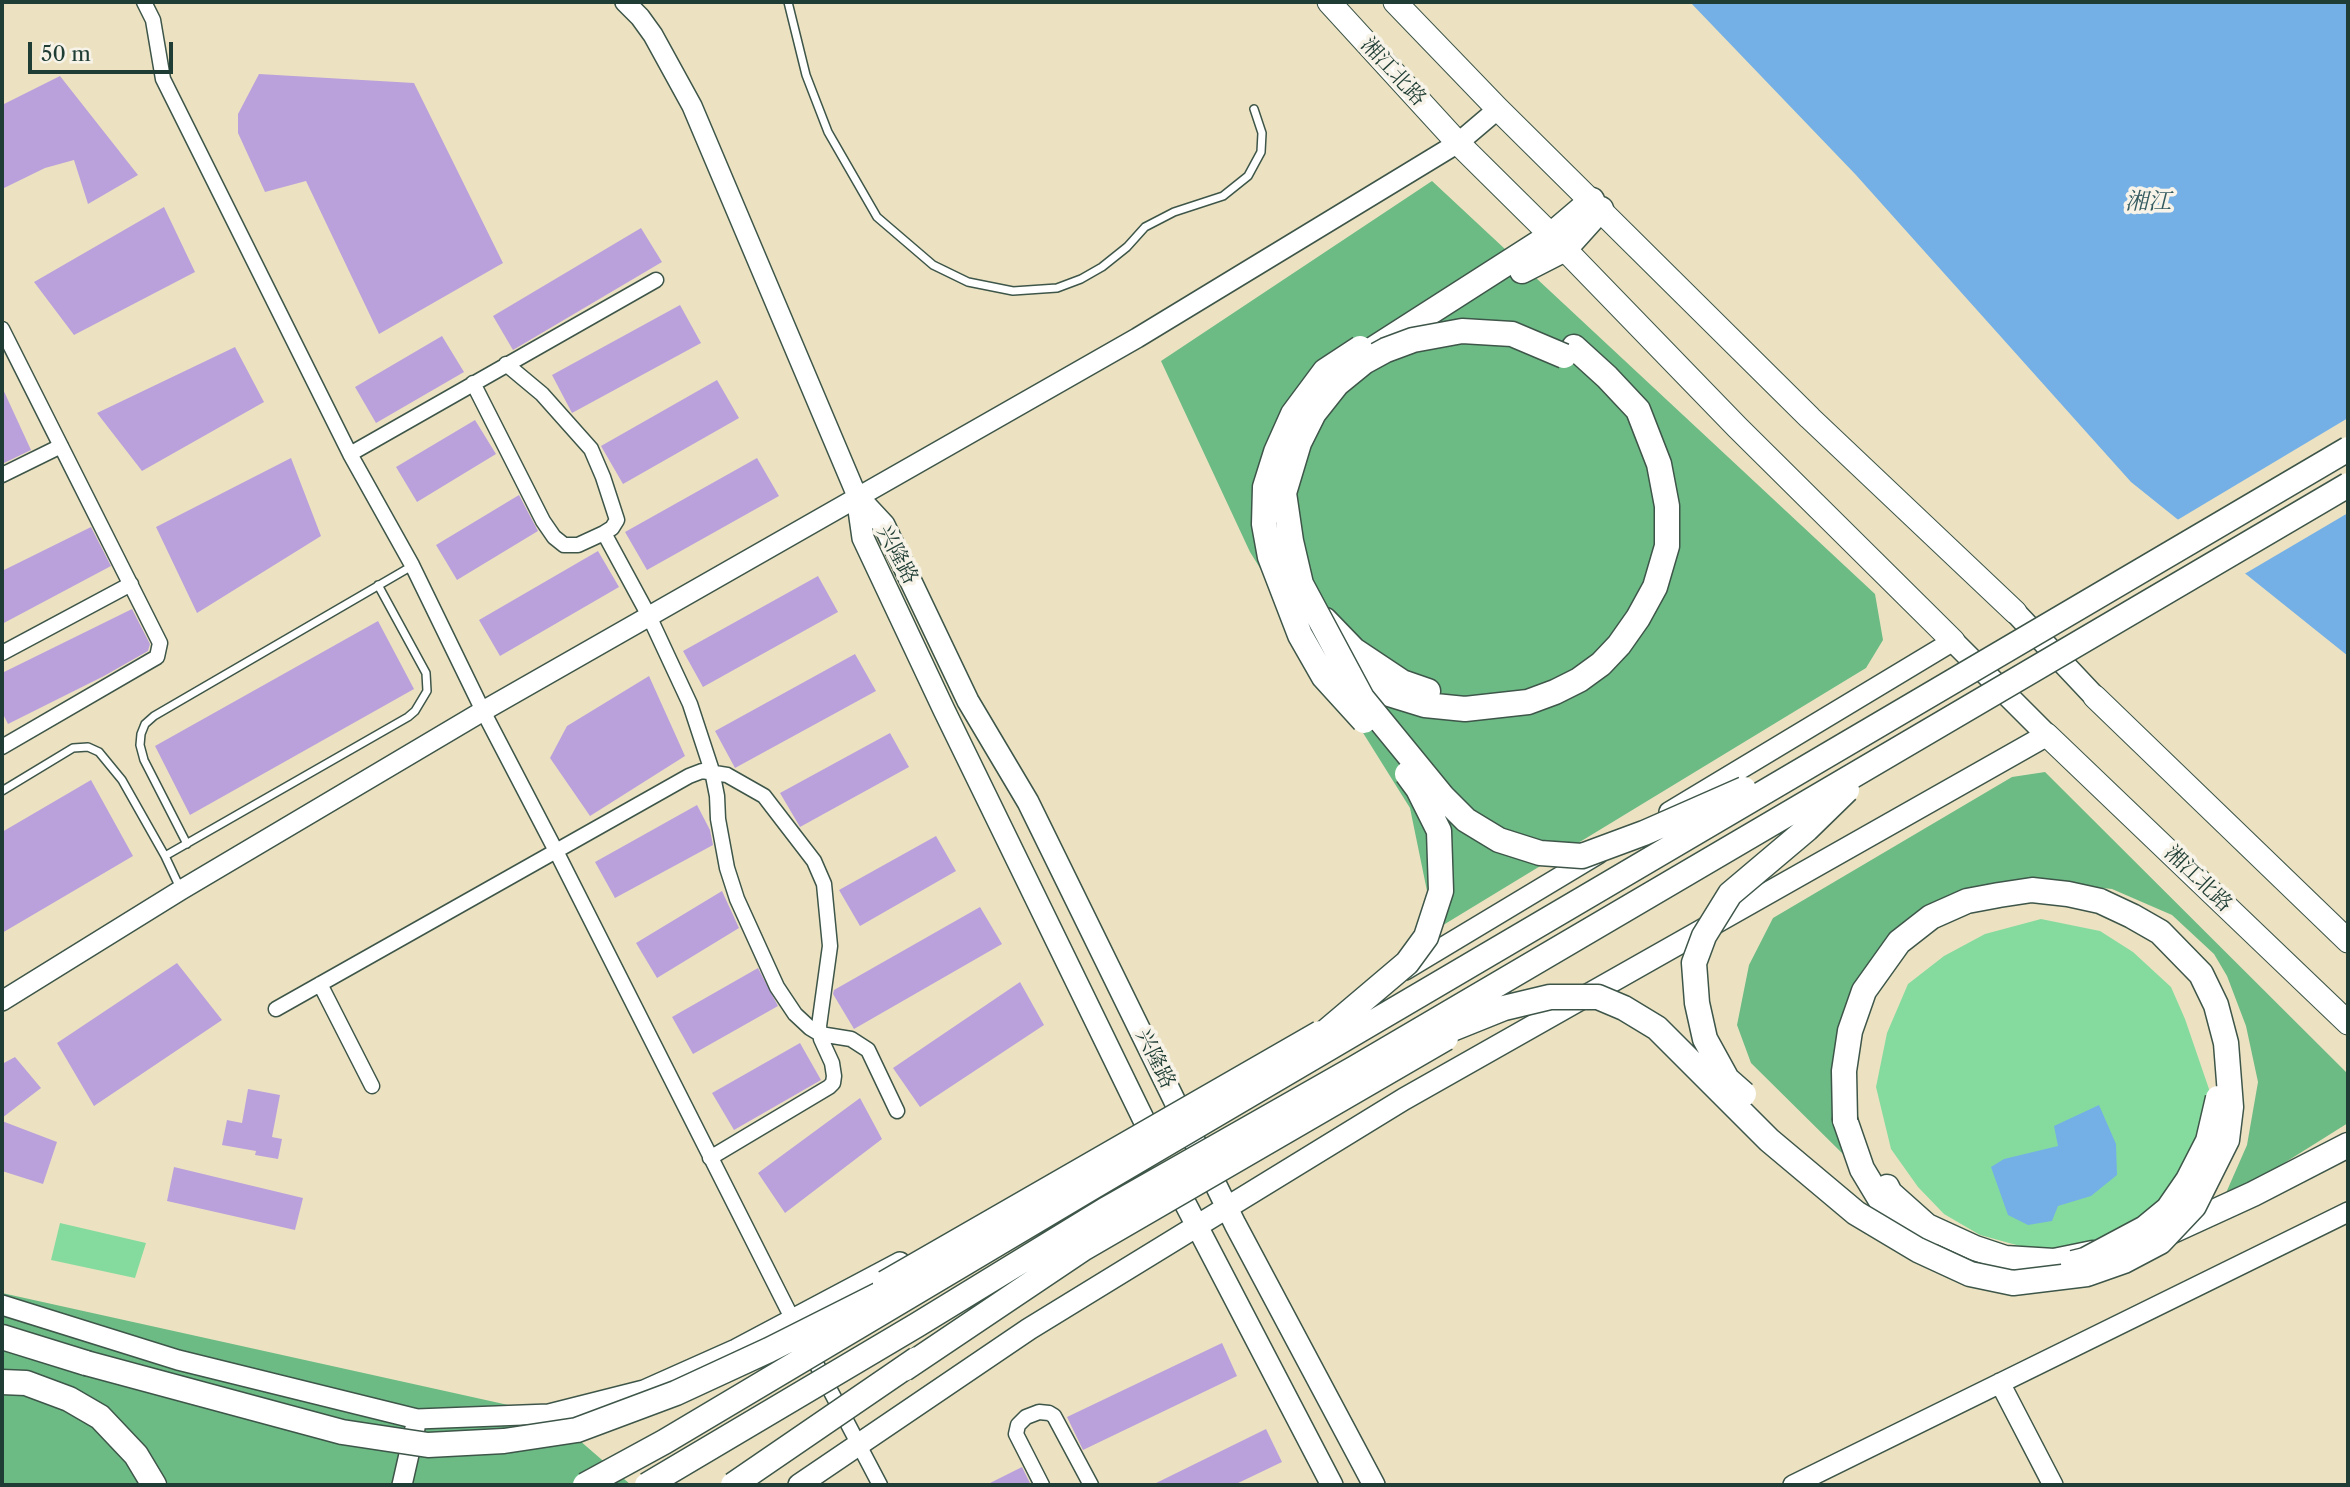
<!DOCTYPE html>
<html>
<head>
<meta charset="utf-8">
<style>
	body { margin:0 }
	#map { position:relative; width:2350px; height:1487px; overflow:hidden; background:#ece2c2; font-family:"Libre Caslon Text",serif }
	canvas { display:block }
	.frame { position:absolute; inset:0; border:4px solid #1f3d34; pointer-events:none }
	.scale { position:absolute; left:28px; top:42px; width:145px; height:32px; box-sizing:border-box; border:4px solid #1f3d34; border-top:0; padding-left:9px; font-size:21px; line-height:24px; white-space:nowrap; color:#1f3d34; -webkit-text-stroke:5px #f7f3e8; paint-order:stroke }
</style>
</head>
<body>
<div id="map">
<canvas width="2350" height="1487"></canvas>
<div class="frame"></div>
<div class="scale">50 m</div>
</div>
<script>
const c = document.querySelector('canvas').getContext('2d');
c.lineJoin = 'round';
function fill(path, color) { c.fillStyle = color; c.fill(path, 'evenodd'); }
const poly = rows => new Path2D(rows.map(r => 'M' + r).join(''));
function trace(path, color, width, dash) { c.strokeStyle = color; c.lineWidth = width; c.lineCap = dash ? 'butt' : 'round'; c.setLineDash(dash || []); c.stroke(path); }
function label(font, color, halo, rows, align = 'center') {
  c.font = font + ' "Libre Caslon Text","Noto Serif SC",serif'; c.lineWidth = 7; c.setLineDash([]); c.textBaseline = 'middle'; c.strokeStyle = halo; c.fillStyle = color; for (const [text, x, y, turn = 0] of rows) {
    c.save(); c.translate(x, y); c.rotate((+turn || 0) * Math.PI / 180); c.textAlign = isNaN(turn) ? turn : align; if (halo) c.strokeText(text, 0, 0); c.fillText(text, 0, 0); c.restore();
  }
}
fill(poly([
	[2041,919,2100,931,2133,952,2171,987,2185,1019,2210,1092,2199,1146,2168,1203,2103,1244,2072,1252,2031,1249,1980,1235,1944,1214,1918,1187,1891,1149,1876,1087,1887,1033,1908,984,1944,956,1985,934],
	[60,1223,146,1243,135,1278,51,1260]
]), '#85db9e');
fill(poly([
	[1432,181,1875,594,1883,640,1866,668,1435,930,1410,808,1250,552,1161,361],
	[2045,772,2348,1074,2348,1123,2222,1202,2247,1145,2258,1082,2246,1026,2227,976,2214,954,2172,915,2112,889,2055,883,1990,884,1941,901,1855,994,1847,1158,1751,1063,1737,1025,1749,965,1773,918,2012,777],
	[2,1293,549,1414,631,1485,2,1485]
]), '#6cbb85');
fill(poly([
	[1690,2,2348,2,2348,656,2131,482,1856,175],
	[2099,1105,2116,1144,2117,1175,2091,1196,2058,1206,2052,1221,2028,1225,2008,1215,1991,1167,2004,1159,2058,1146,2054,1126]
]), '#74b0e6');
fill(poly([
	[2348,418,2348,513,2241,576,2174,522]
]), '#ece2c2');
fill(poly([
	[259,74,414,83,503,263,379,334,306,181,265,192,238,133,238,114],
	[60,76,138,175,88,204,74,160,45,168,2,189,2,105],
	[164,207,195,272,74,335,34,282],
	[641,228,662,262,513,350,493,316],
	[680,305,701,343,572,413,552,375],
	[442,336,464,372,376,423,355,387],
	[235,347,264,402,142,471,97,413],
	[717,380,739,418,623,484,601,446],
	[2,387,31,450,2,464],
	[475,420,496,454,417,502,396,467],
	[291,458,321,536,197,613,156,527],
	[757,458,779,496,647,570,625,532],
	[519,495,538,531,457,580,436,545],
	[91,527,111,566,2,624,2,571],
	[598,551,619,587,500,656,479,620],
	[818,576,838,612,703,687,683,651],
	[132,609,150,644,148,651,104,676,8,724,2,712,2,673],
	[378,621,414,689,190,815,155,746],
	[855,654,876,691,735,768,715,731],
	[649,676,685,756,590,816,550,758,567,726],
	[890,733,909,767,800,827,780,793],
	[91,780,133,856,2,933,2,832],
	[697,805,710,830,713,845,615,898,595,862],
	[936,836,956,871,860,926,839,890],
	[722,891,739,928,657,978,636,943],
	[980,907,1002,944,854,1029,833,994,834,990],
	[177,963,222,1020,94,1106,57,1043],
	[758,968,778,1006,693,1054,672,1017],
	[1020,982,1044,1025,920,1107,893,1068],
	[800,1043,821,1080,734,1130,712,1093],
	[15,1057,41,1088,2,1118,2,1064],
	[248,1089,280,1095,272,1137,282,1139,278,1159,255,1155,256,1151,222,1145,227,1120,242,1123],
	[860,1098,882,1139,785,1213,758,1173],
	[2,1121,57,1142,43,1184,2,1171],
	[174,1167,303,1198,295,1230,167,1201],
	[1222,1343,1237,1376,1083,1450,1067,1417],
	[1266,1429,1282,1462,1234,1485,1152,1485],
	[1022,1467,1031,1485,986,1485]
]), '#bba1db');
const service = poly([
	[788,2,806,75,828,132,877,217,933,265,968,282,1013,291,1057,288,1081,279,1102,267,1127,247,1145,227,1174,212,1223,196,1248,176,1261,152,1262,133,1254,109],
	[2,791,73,748,88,747,99,752,122,780,165,856,181,890],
	[187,844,144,760,140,745,141,734,145,724,154,716,412,566],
	[165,856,408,717,415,711,427,691,426,673,378,585]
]);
const minor = poly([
	[144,2,153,20,163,79,350,454,412,565,483,711,556,851,796,1326],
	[2,329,160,643,157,657,150,661,2,747],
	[473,383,543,521,554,537,564,545,578,545,604,533,612,528,617,520,603,477,591,449,542,394,506,364],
	[350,454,656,280],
	[2,475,61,446],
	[604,533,649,616,690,704,712,771,717,796,718,819,727,868,737,899,777,987,795,1014,810,1028,820,1034,851,1039,868,1050,897,1111],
	[2,653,131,584],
	[320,984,372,1086],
	[276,1009,689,776,702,771,727,775,764,796,814,861,824,884,830,946,819,1026,821,1039,832,1063,834,1076,833,1083,829,1087,710,1158],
	[809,1350,880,1485],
	[1042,1485,1016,1434,1018,1425,1026,1417,1039,1412,1049,1413,1054,1416,1091,1485]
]);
const tertiary = poly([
	[625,2,640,17,653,35,692,106,857,496],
	[1669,812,1953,641],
	[1405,970,1598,854],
	[2,1001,181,890,483,711,1137,338,1458,143,1498,109],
	[2,1305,178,1360,417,1419,549,1414,644,1390,736,1349,900,1262],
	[2000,1383,2053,1485],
	[402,1485,415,1428],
	[1793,1485,2348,1212]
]);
const secondary = poly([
	[857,496,884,525,968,701,1028,802,1235,1224,1374,1485],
	[857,496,863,538,944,710,1156,1145],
	[2015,612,2095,697],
	[1173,1180,1332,1485],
	[799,1485,1029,1329,1404,1099,2047,735,1953,641]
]);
const primary = poly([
	[1329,2,1458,143,1551,235,1737,427,1953,641],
	[1395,2,1498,109,1810,418,2015,612],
	[2095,697,2348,941],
	[2047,735,2348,1023]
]);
const trunk = poly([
	[1522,271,1565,249,1601,209],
	[1373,349,1551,235,1592,200],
	[1325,620,1354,650,1402,682,1428,691],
	[1340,664,1386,693,1425,705,1465,709,1528,702,1555,692,1579,680,1601,664,1619,645,1638,618,1655,587,1667,546,1667,506,1659,464,1638,410,1607,377,1574,347],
	[1845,1120,1862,1169,1883,1204,1899,1225,1925,1241],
	[1887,1187,1890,1193,1927,1226,1975,1248,2005,1258,2054,1261,2093,1253],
	[2170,1232,2253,1194,2348,1145],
	[2,1337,86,1363],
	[2,1382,26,1383,69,1399,100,1417,136,1455,154,1485]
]);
trace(service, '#3e5649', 10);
trace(minor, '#3e5649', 17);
trace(tertiary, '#3e5649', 22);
trace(secondary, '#3e5649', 24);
trace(primary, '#3e5649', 25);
trace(trunk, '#3e5649', 27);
trace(service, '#fff', 7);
trace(minor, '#fff', 14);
trace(tertiary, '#fff', 19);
trace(secondary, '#fff', 21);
trace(primary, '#fff', 23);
trace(trunk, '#fff', 24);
const trunkBridge = poly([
	[1360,348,1325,371,1293,414,1276,452,1265,487,1264,524,1270,557,1300,635,1324,677,1364,721],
	[1564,356,1512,334,1462,331,1413,340,1386,350,1364,362,1337,384,1314,413,1299,443,1284,493,1291,541,1301,584,1362,698,1443,797,1466,820,1499,840,1540,853,1582,856,1644,833,1744,789],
	[1427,1039,1504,1008,1550,997,1598,997,1624,1008,1657,1028,1769,1140,1856,1213,1918,1250,1970,1274,2013,1283,2087,1274,2124,1261,2160,1242,2194,1206,2227,1140,2231,1107,2226,1043,2216,1005,2201,974,2160,932,2132,916,2100,901,2068,894,2032,890,1999,895,1967,901,1931,917,1899,942,1864,991,1850,1031,1844,1071,1845,1120],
	[1309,1046,1407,963,1426,937,1441,891,1439,831,1418,789,1407,774],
	[1744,1094,1727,1079,1705,1039,1697,1003,1694,963,1704,936,1730,894,1807,829,1847,790],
	[2073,1263,2085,1260,2145,1228,2168,1209,2188,1180,2208,1141,2218,1098],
	[885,1283,1320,1033],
	[86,1363,342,1432,428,1445,504,1441,577,1430,676,1393,769,1350,906,1281],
	[904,1369,1084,1248,1446,1038],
	[585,1485,664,1442,1091,1188,2348,449],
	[647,1485,917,1325,1105,1210,1355,1068,2348,485],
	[733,1485,917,1359]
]);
trace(trunkBridge, '#3e5649', 27, []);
trace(trunkBridge, '#fff', 24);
label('21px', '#1f3d34', '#f7f3e8', [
	["湘江北路",1393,72,47],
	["兴隆路",897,555,62],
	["湘江北路",2198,879,44],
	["兴隆路",1155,1059,64]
]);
label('italic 23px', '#345a60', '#f7f3e8', [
	["湘江",2148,202]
]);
</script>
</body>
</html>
